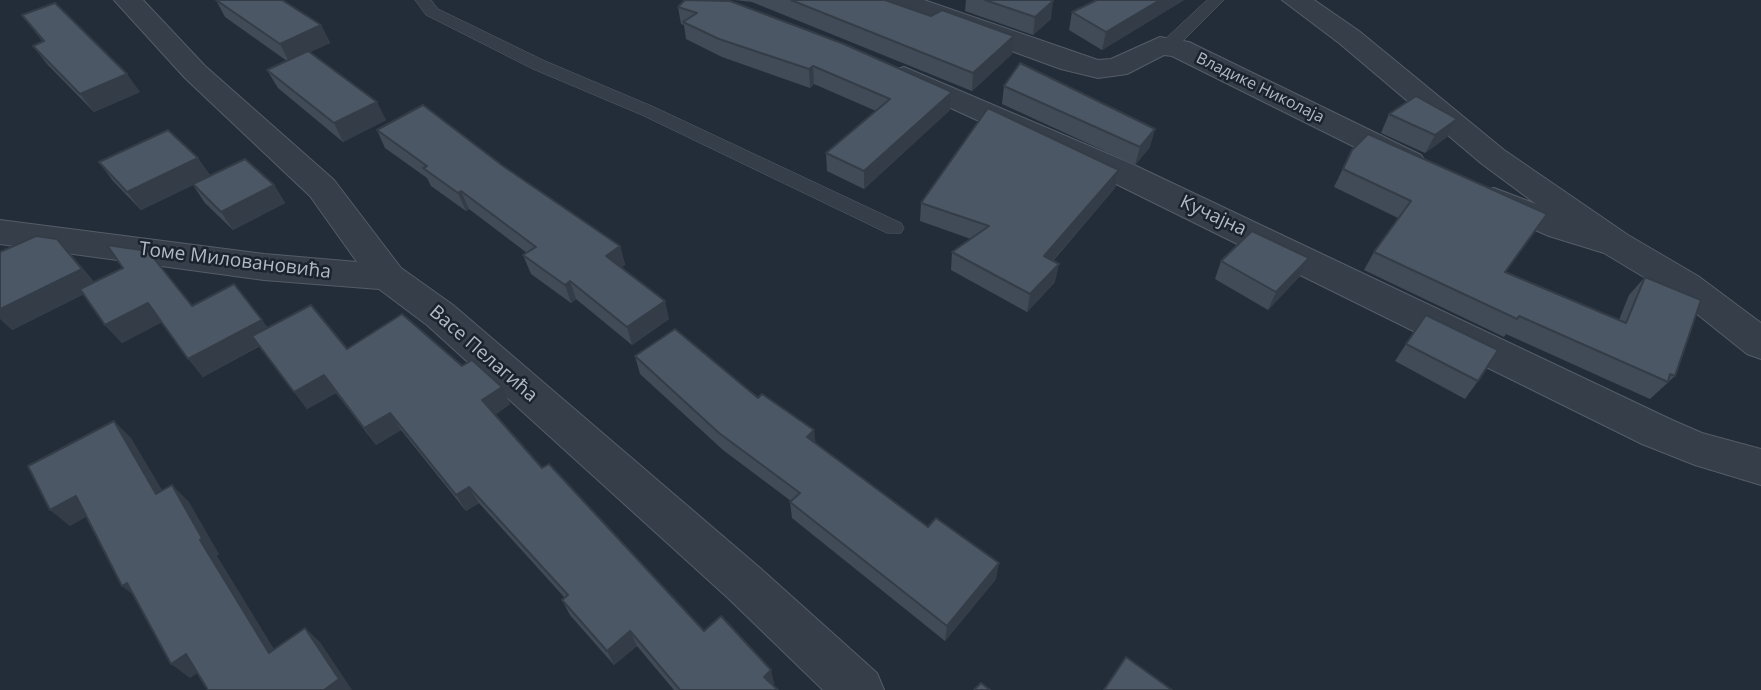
<!DOCTYPE html>
<html>
<head>
<meta charset="utf-8">
<style>
	body { margin:0 }
	canvas { display:block; background:#232d39 }
</style>
</head>
<body>
<canvas width="1761" height="690"></canvas>
<script>
const c = document.querySelector('canvas').getContext('2d');
c.lineJoin = 'round';
const poly = rows => new Path2D(rows.map(r => 'M' + r).join(''));
function trace(path, color, width, dash) { c.strokeStyle = color; c.lineWidth = width; c.lineCap = dash ? 'butt' : 'round'; c.setLineDash(dash || []); c.stroke(path); }
function fill(path, color) { c.fillStyle = color; c.fill(path, 'evenodd'); }
function label(font, color, halo, rows, align = 'center') {
  c.font = font + ' "Open Sans",sans-serif'; c.lineWidth = 5; c.setLineDash([]); c.textBaseline = 'middle'; c.strokeStyle = halo; c.fillStyle = color; for (const [text, x, y, turn = 0] of rows) {
    c.save(); c.translate(x, y); c.rotate((+turn || 0) * Math.PI / 180); c.textAlign = isNaN(turn) ? turn : align; if (halo) c.strokeText(text, 0, 0); c.fillText(text, 0, 0); c.restore();
  }
}
const lane = poly([
	[415,0,431,0,438,9,545,61,654,107,901,223,904,228,901,233,887,233,642,115,533,69,426,15,415,0],
	[1207,0,1224,0,1175,49,1163,49,1161,45,1163,41,1207,0]
]);
const street = poly([
	[114,0,143,0,205,66,334,180,401,268,453,305,760,568,877,673,884,690,823,690,728,598,427,325,379,289,264,280,0,244,0,220,264,254,357,262,310,196,185,78,114,0],
	[884,0,924,0,1098,60,1111,59,1160,37,1189,42,1421,155,1426,162,1421,169,1410,173,1399,169,1172,56,1164,55,1127,74,1098,78,1061,69,888,6,884,0],
	[1282,0,1314,0,1359,31,1504,150,1628,235,1698,276,1761,323,1761,359,1747,354,1672,294,1604,253,1549,236,1482,207,1477,199,1482,191,1494,188,1536,204,1482,164,1339,43,1282,0],
	[904,67,1134,165,1672,420,1702,433,1761,449,1761,485,1695,465,1642,444,1110,181,894,82,889,76,894,70,904,67]
]);
trace(lane, '#545c67', 1);
trace(street, '#545c67', 2);
fill(lane, '#363f49');
fill(street, '#363f49');
fill(poly([
	[216,0,321,25,330,43,310,52,386,120,343,142,278,88,267,70,287,61,225,17],
	[735,0,885,0,931,16,1012,54,972,91,752,2],
	[966,0,1051,0,1051,19,1033,35,965,11],
	[1184,0,1102,50,1069,30,1072,12],
	[678,7,952,92,950,110,864,189,827,171,826,153,876,111,814,84,810,88,722,57,686,39,684,25,681,24],
	[22,15,140,92,94,112,47,64,33,46,43,42],
	[1004,86,1150,147,1135,165,1002,104],
	[1389,114,1457,119,1447,137,1425,153,1381,133],
	[377,130,503,166,620,246,625,265,621,267,669,319,632,345,576,299,571,303,531,274,523,255,527,253,469,209,466,211,431,186,427,178,385,148],
	[1352,150,1506,272,1619,320,1629,295,1645,277,1675,376,1650,399,1506,334,1504,337,1364,270,1374,252,1398,218,1334,187],
	[99,162,210,176,274,185,285,203,233,230,205,203,193,185,141,210,113,181],
	[1119,170,1115,188,1053,261,1055,282,1027,312,951,270,952,252,971,239,920,221,921,203],
	[73,257,94,282,192,306,347,349,462,366,510,404,495,415,542,468,704,631,774,683,773,685,778,690,674,690,637,646,614,665,570,615,562,600,565,598,479,503,466,511,401,430,376,445,336,393,307,409,260,346,203,377,162,322,122,343,105,325,84,294,12,330],
	[1221,261,1300,276,1268,310,1215,279],
	[1406,344,1478,381,1465,399,1395,361],
	[635,356,758,398,814,430,815,443,996,579,945,641,792,518,790,502,791,501,723,450,640,374]
]), '#404b57');
fill(poly([
	[1160,0,1184,0,1102,50,1106,32],
	[1053,1,1051,19,1033,35,1035,17],
	[321,25,330,43,289,62,280,44],
	[1014,36,1012,54,972,91,973,73],
	[813,66,814,84,810,88,809,69],
	[127,74,140,92,94,112,80,94],
	[952,92,950,110,864,189,864,171],
	[377,102,386,120,343,142,334,123],
	[1457,119,1447,137,1425,153,1435,135],
	[1155,129,1150,147,1135,165,1140,147],
	[198,158,211,176,141,210,127,192],
	[1119,170,1115,188,1041,274,1044,256],
	[274,185,285,203,233,230,221,212],
	[461,191,469,209,466,211,458,193],
	[57,239,98,287,12,330,0,319,0,309],
	[620,246,625,265,612,274,606,256],
	[1309,258,1300,276,1268,310,1276,292],
	[1059,264,1055,282,1027,312,1030,294],
	[570,281,576,299,571,303,565,285],
	[665,301,669,319,632,345,627,327],
	[148,303,164,321,122,343,105,325],
	[262,320,275,337,203,377,188,359],
	[324,375,336,393,307,409,294,392],
	[502,387,510,404,491,418,482,400],
	[390,413,401,430,376,445,364,428],
	[114,421,131,438,174,510,156,494],
	[814,430,816,447,807,437],
	[172,485,189,502,219,554,217,556,285,667,269,653,200,540],
	[469,487,479,503,466,511,456,495],
	[76,496,95,512,70,526,50,510],
	[999,563,996,579,945,641,947,626],
	[127,583,141,601,122,586],
	[305,628,320,642,352,690,324,690],
	[630,631,637,646,614,665,607,651],
	[186,654,205,668,190,678,171,664],
	[771,670,774,683,767,690,764,677]
]), '#343d47');
const building = poly([
	[216,0,282,0,321,25,280,44,216,0],
	[685,0,730,1,844,44,952,92,864,171,826,153,890,99,813,66,809,69,719,39,683,22,697,13,678,7,685,0],
	[791,0,885,0,931,16,942,10,1014,36,973,73,791,0],
	[985,0,1051,0,1053,1,1035,17,985,0],
	[1097,0,1160,0,1106,32,1072,12,1097,0],
	[55,3,127,74,80,94,33,46,44,41,22,15,55,3],
	[308,51,377,102,334,123,267,70,308,51],
	[1020,63,1155,129,1140,147,1004,86,1020,63],
	[1416,96,1457,119,1435,135,1389,114,1416,96],
	[423,105,503,166,620,246,606,256,665,301,627,327,570,281,565,285,523,255,536,247,461,191,458,193,423,168,427,166,377,130,423,105],
	[988,108,1119,170,1044,256,1059,264,1030,294,952,252,989,226,921,203,988,108],
	[168,130,198,158,127,192,99,162,168,130],
	[1368,134,1547,214,1505,272,1626,323,1645,277,1701,300,1675,376,1670,374,1668,382,1519,316,1517,319,1374,252,1411,201,1343,169,1352,150,1368,134],
	[245,159,274,185,221,212,193,184,245,159],
	[1252,231,1309,258,1276,292,1221,261,1252,231],
	[36,236,57,239,82,269,0,309,0,252,36,236],
	[107,245,148,251,192,306,234,284,262,320,188,359,148,303,105,325,80,289,123,268,107,245],
	[311,305,347,349,402,314,462,366,472,360,502,387,482,400,542,468,549,464,704,631,721,616,771,670,764,677,778,690,680,690,630,631,607,651,562,600,568,595,469,487,456,495,390,413,364,428,324,375,294,392,252,336,311,305],
	[1426,315,1498,350,1478,381,1406,344,1426,315],
	[675,329,758,398,762,394,814,430,807,437,928,527,936,518,999,563,947,626,790,502,800,493,719,433,635,356,675,329],
	[114,421,156,494,172,485,202,538,200,540,269,653,305,628,339,679,324,690,208,690,186,654,171,664,127,583,122,586,76,496,50,510,28,466,114,421],
	[1126,657,1172,690,1104,690,1126,657],
	[981,683,990,690,974,690,981,683]
]);
fill(building, '#4b5765');
trace(building, '#343d47', 2);
label('16px', '#b1b9c5', '#1b242e', [
	["Владике Николаја",1260,88,26]
]);
label('19px', '#b1b9c5', '#1b242e', [
	["Кучајна",1213,216,25],
	["Томе Миловановића",235,261,7],
	["Васе Пелагића",483,354,41]
]);
</script>
</body>
</html>
